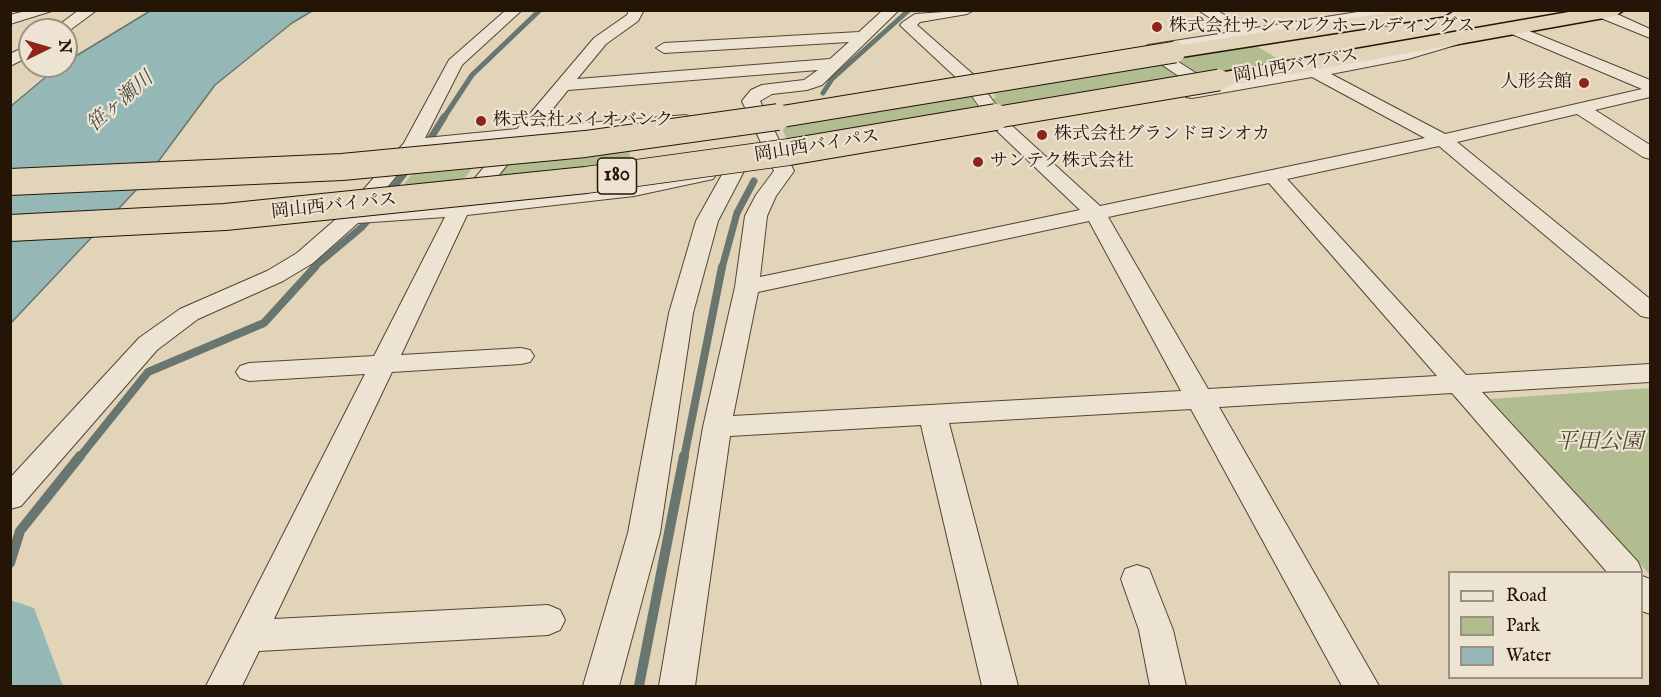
<!DOCTYPE html>
<html>
<head>
<meta charset="utf-8">
<style>
	body { margin:0 }
	#map { position:relative; width:1661px; height:697px; overflow:hidden; background:#e1d4b9; font-family:"IM FELL English",serif }
	canvas { display:block }
	.frame { position:absolute; inset:0; border:12px solid #251506; pointer-events:none }
	.legend { position:absolute; left:1448px; top:571px; width:195px; height:108px; box-sizing:border-box; background:#ece3d2; border:2px solid #9c9180; margin:0; padding:8px 10px; list-style:none; font-size:18px; color:#251506 }
	.legend li { display:flex; align-items:center; gap:12px; height:30px }
	.legend b { width:30px; border:2px solid #9c9180 }
	.north { position:absolute; left:18px; top:18px; width:60px; height:60px; box-sizing:border-box; background:#ece3d2; border:2px solid #9c9180; border-radius:50%; rotate:85deg; font-size:16px; font-weight:700; line-height:24px; text-align:center; color:#251506 }
	.north::after { content:''; display:block; margin:auto; width:21px; height:27px; background:#8f2418; clip-path:polygon(50% 0,100% 100%,50% 72%,0 100%) }
</style>
</head>
<body>
<div id="map">
<canvas width="1661" height="697"></canvas>
<div class="frame"></div>
<ul class="legend">
<li><b style="height:8px;background:#ece3d2"></b>Road</li>
<li><b style="height:16px;background:#b1bd91"></b>Park</li>
<li><b style="height:16px;background:#95b7b5"></b>Water</li>
</ul>
<div class="north">N</div>
</div>
<script>
const c = document.querySelector('canvas').getContext('2d');
c.lineJoin = 'round';
function fill(path, color) { c.fillStyle = color; c.fill(path, 'evenodd'); }
const poly = rows => new Path2D(rows.map(r => 'M' + r).join(''));
function trace(path, color, width, dash) { c.strokeStyle = color; c.lineWidth = width; c.lineCap = dash ? 'butt' : 'round'; c.setLineDash(dash || []); c.stroke(path); }
function label(font, color, halo, rows, align = 'center') {
  c.font = font + ' "IM FELL English","Noto Serif JP",serif'; c.lineWidth = 4.5; c.setLineDash([]); c.textBaseline = 'middle'; c.strokeStyle = halo; c.fillStyle = color; for (const [text, x, y, turn = 0] of rows) {
    c.save(); c.translate(x, y); c.rotate((+turn || 0) * Math.PI / 180); c.textAlign = isNaN(turn) ? turn : align; if (halo) c.strokeText(text, 0, 0); c.fillText(text, 0, 0); c.restore();
  }
}
fill(poly([
	[1253,44,1285,63,1201,77,1172,58],
	[1155,61,1185,80,1001,113,993,99,996,97,992,91],
	[968,93,983,115,789,146,781,125,794,126,796,121],
	[628,143,632,170,488,187,512,156],
	[480,158,455,191,393,198,420,164],
	[1650,388,1650,575,1490,399]
]), '#b1bd91');
const water = poly([
	[150,11,312,11,292,23,215,85,140,186,11,323,11,106,59,66,66,66,66,62,150,11]
]);
fill(water, '#95b7b5');
trace(water, '#68766f', 1.5);
trace(poly([
	[823,93,832,79,909,10],
	[443,119,472,75,540,10]
]), '#68766f', 5);
trace(poly([
	[427,144,444,117],
	[388,194,410,166],
	[313,268,362,227,373,214],
	[722,268,737,213,754,181]
]), '#68766f', 7);
trace(poly([
	[79,458,148,372,264,323,315,267],
	[684,458,722,267]
]), '#68766f', 8);
trace(poly([
	[10,563,20,531,80,456],
	[639,686,684,456]
]), '#68766f', 10);
fill(poly([
	[10,600,34,608,63,686,10,686,10,600]
]), '#95b7b5');
const minor = poly([
	[29,10,55,10,10,24,10,15,29,10],
	[79,10,97,10,66,33,66,30,52,30,79,10],
	[506,10,522,10,462,65,425,138,517,129,594,38,627,15,629,10,644,10,638,21,606,44,577,79,830,59,849,42,664,53,656,48,664,43,859,32,883,10,899,10,822,85,807,90,772,94,760,101,794,171,776,196,767,216,760,277,1080,210,997,131,963,84,903,28,900,25,903,22,915,14,974,10,967,14,920,22,917,25,975,76,1009,123,1100,206,1425,138,1312,77,1192,98,1186,97,1183,93,1186,89,1195,87,1140,50,1148,45,1232,32,1198,10,1216,10,1249,29,1364,11,1407,11,1414,15,1407,19,1364,19,1163,52,1213,84,1400,52,1464,33,1469,35,1472,38,1469,41,1408,59,1331,74,1445,134,1642,89,1507,32,1504,29,1507,26,1517,26,1650,80,1650,97,1595,110,1650,145,1650,159,1643,157,1577,114,1457,142,1650,299,1650,318,1641,316,1439,146,1287,179,1466,375,1650,364,1650,382,1482,392,1638,562,1642,572,1607,572,1452,393,1219,407,1379,686,1342,686,1191,409,949,423,1018,686,982,686,921,425,730,436,695,686,659,686,703,427,735,287,745,216,756,195,774,171,742,101,751,90,762,85,804,80,818,70,568,90,538,127,686,115,695,120,686,125,528,139,477,202,634,184,706,169,713,171,716,175,713,179,634,196,467,215,401,355,521,348,530,350,534,356,530,362,521,364,392,372,274,619,548,605,560,610,565,620,560,630,548,635,259,651,242,686,206,686,365,374,249,381,240,378,236,372,240,366,249,363,374,356,445,217,358,223,313,263,283,281,198,319,157,350,21,506,10,509,10,478,139,338,180,309,267,271,297,253,344,212,404,143,449,60,506,10],
	[506,141,453,204,369,209,418,150,506,141],
	[1269,183,1437,376,1208,389,1108,217,1269,183],
	[1089,221,1181,391,733,416,758,292,1089,221],
	[1595,10,1608,10,1650,29,1650,38,1596,16,1595,10],
	[30,44,30,56,10,66,10,54,30,44],
	[734,165,741,167,744,171,718,221,693,313,660,533,619,686,583,686,628,533,669,313,696,221,724,171,727,167,734,165],
	[1137,565,1149,569,1153,579,1173,630,1186,686,1150,686,1139,630,1121,579,1125,569,1137,565],
	[1642,576,1650,579,1650,614,1642,611,1642,576]
]);
const highway = poly([
	[1404,10,1453,10,1444,16,1175,58,1168,56,1165,52,1168,48,1175,46,1404,10],
	[1580,10,1624,10,1615,16,1219,87,1211,85,1208,80,1211,75,1219,73,1580,10]
]);
trace(minor, '#544533', 2);
trace(highway, '#251506', 3);
fill(minor, '#ece3d2');
fill(highway, '#e1d4b9');
const highwayBridgeFar1 = poly([
	[767,119,1175,52],
	[987,119,1219,80]
]);
const highwayBridge = poly([
	[10,182,342,167,585,144,778,117],
	[10,228,225,217,586,180,789,152,996,117]
]);
trace(highwayBridgeFar1, '#251506', 23, []);
trace(highwayBridge, '#251506', 28, []);
trace(highwayBridgeFar1, '#e1d4b9', 21);
trace(highwayBridge, '#e1d4b9', 26);
for (const [x, y, r, color] of [
	[1157,27,6,"#8f2418"],
	[1584,83,6,"#8f2418"],
	[481,121,6,"#8f2418"],
	[1042,135,6,"#8f2418"],
	[978,162,6,"#8f2418"]
]) { const dot = new Path2D(); dot.arc(x, y, r, 0, 2 * Math.PI); c.fillStyle = color; c.fill(dot); trace(dot, '#ece3d2', 2); }
label('18px', '#251506', '#ece3d2', [
	["株式会社サンマルクホールディングス",1169,27],
	["人形会館",1572,83,"right"],
	["株式会社バイオバンク",493,121],
	["株式会社グランドヨシオカ",1054,135],
	["サンテク株式会社",990,162]
], 'left');
label('18px', '#251506', '#ece3d2', [
	["岡山西バイパス",1296,67,-10],
	["岡山西バイパス",817,147,-9],
	["岡山西バイパス",334,207,-6]
]);
label('italic 20px', '#4c4e43', '#ece3d2', [
	["笹ヶ瀬川",121,103,-41]
]);
for (const [x, y, w] of [
	[617,176,39]
]) { const box = new Path2D(); box.roundRect(x - w / 2, y - 18, w, 36, 4.5); c.fillStyle = '#ece3d2'; c.fill(box); trace(box, '#251506', 1.5); }
label('bold 21px', '#251506', null, [
	["180",617,176]
]);
label('italic 22px', '#4f4730', '#ece3d2', [
	["平田公園",1599,443]
]);
</script>
</body>
</html>
